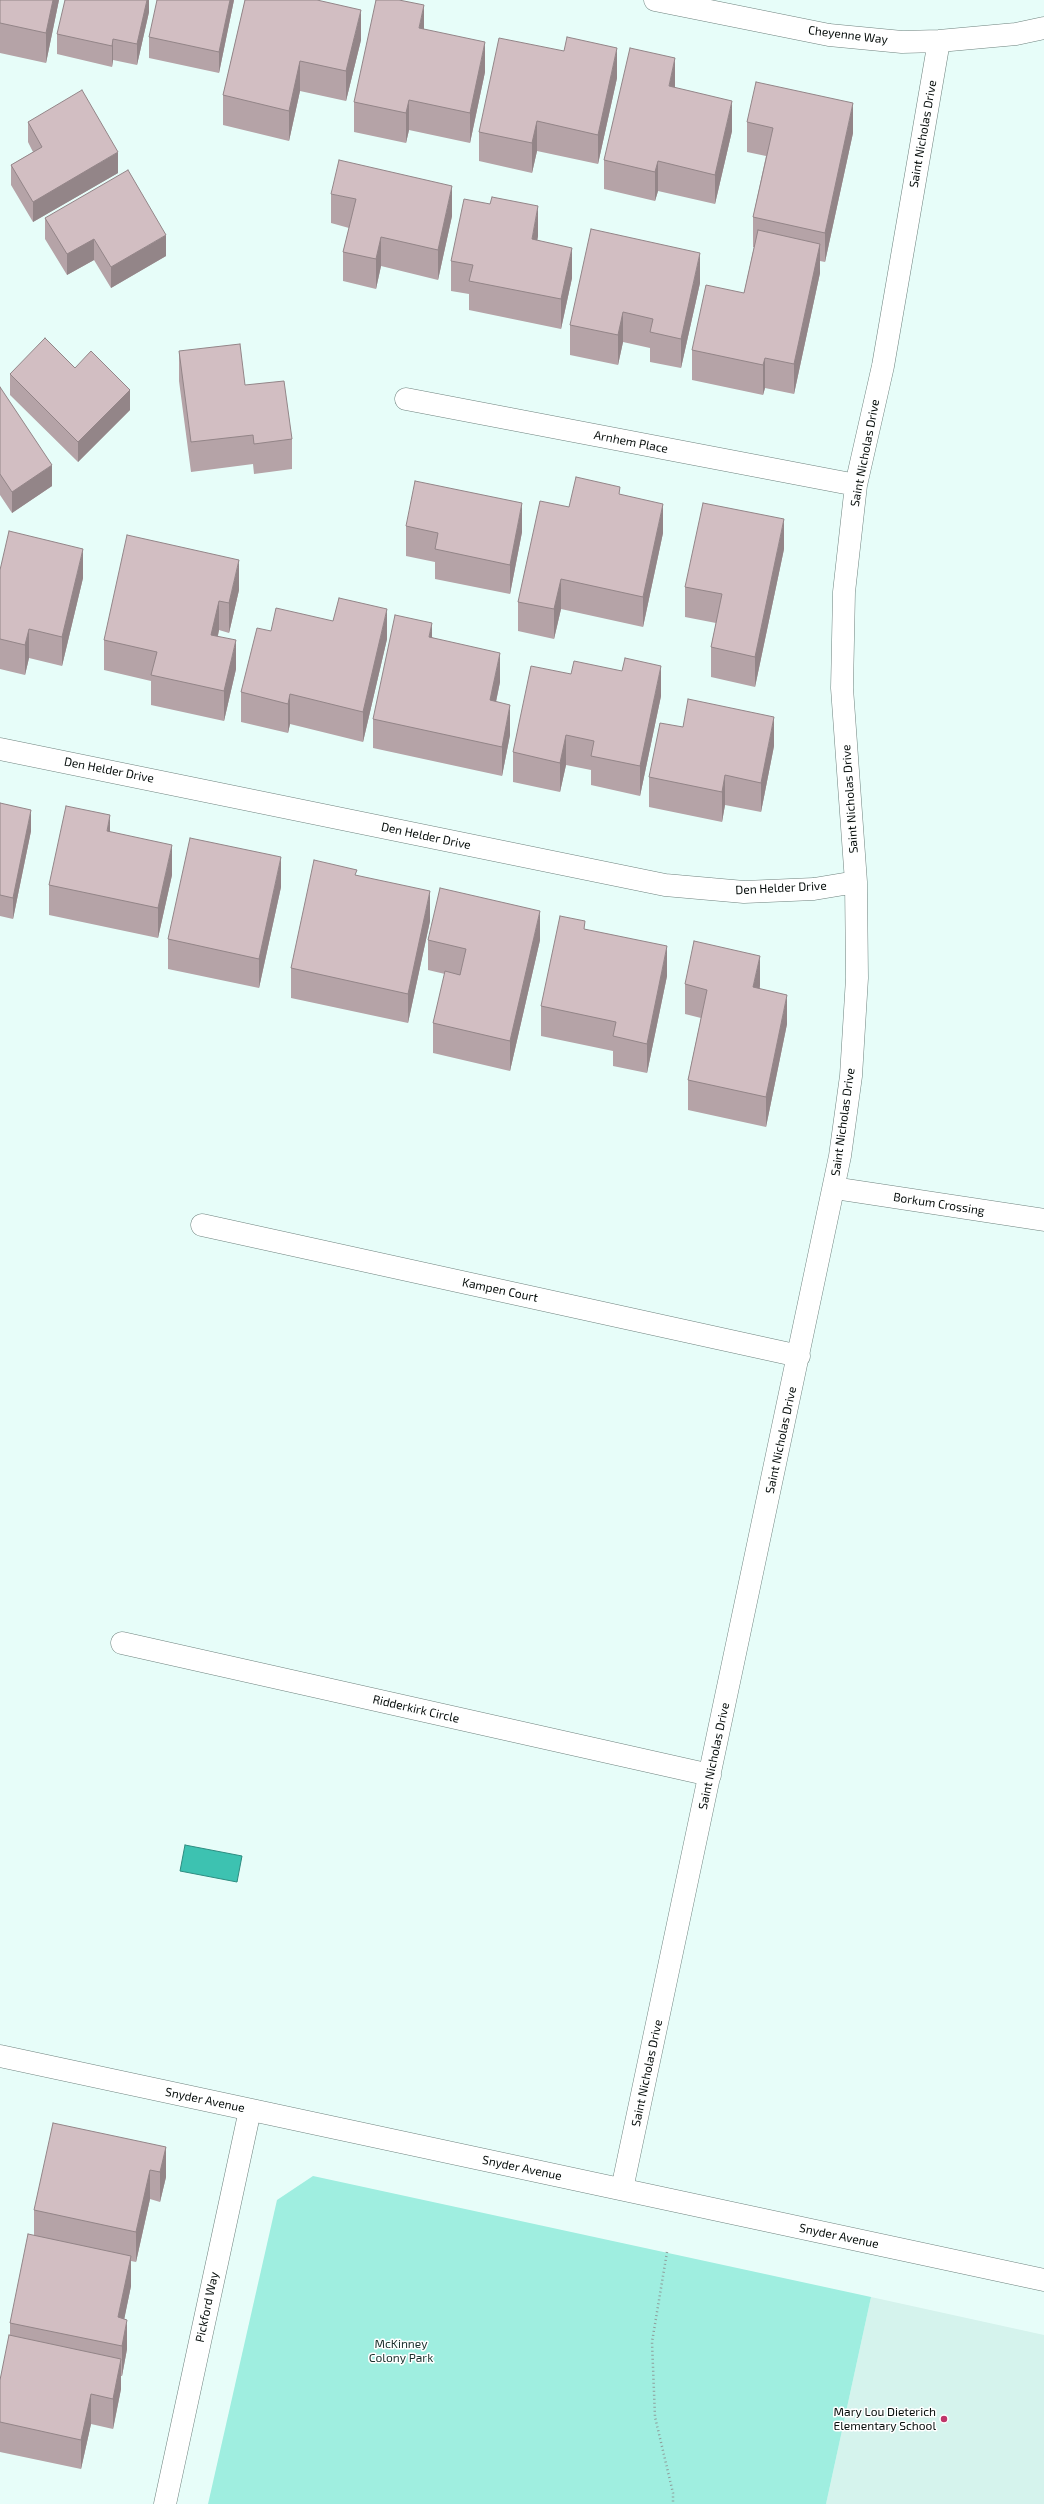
<!DOCTYPE html>
<html>
<head>
<meta charset="utf-8">
<style>
	body { margin:0 }
	canvas { display:block; background:#e7fdf9 }
</style>
</head>
<body>
<canvas width="1044" height="2504"></canvas>
<script>
const c = document.querySelector('canvas').getContext('2d');
c.lineJoin = 'round';
function fill(path, color) { c.fillStyle = color; c.fill(path, 'evenodd'); }
const poly = rows => new Path2D(rows.map(r => 'M' + r).join(''));
function trace(path, color, width, dash) { c.strokeStyle = color; c.lineWidth = width; c.lineCap = dash ? 'butt' : 'round'; c.setLineDash(dash || []); c.stroke(path); }
function label(font, color, halo, rows, align = 'center') {
  c.font = font + ' "Exo 2",sans-serif'; c.lineWidth = 3; c.setLineDash([]); c.textBaseline = 'middle'; c.strokeStyle = halo; c.fillStyle = color; for (const [text, x, y, turn = 0] of rows) {
    c.save(); c.translate(x, y); c.rotate((+turn || 0) * Math.PI / 180); c.textAlign = isNaN(turn) ? turn : align; if (halo) c.strokeText(text, 0, 0); c.fillText(text, 0, 0); c.restore();
  }
}
fill(poly([
	[871,2297,1044,2335,1044,2504,826,2504]
]), '#d5f3ed');
fill(poly([
	[313,2176,871,2297,826,2504,208,2504,277,2200]
]), '#9feee0');
const water = poly([
	[185,1845,242,1856,237,1882,180,1871,185,1845]
]);
fill(water, '#3dc2b1');
trace(water, '#2d8c80', 1);
const street = poly([
	[655,0,829,35,902,42,939,41,1016,34,1044,28],
	[406,399,856,485],
	[0,749,665,885,744,892,814,889,856,882],
	[834,1188,1044,1220],
	[202,1225,799,1356],
	[122,1643,710,1775],
	[0,2056,1044,2280],
	[622,2189,840,1156,851,1076,857,978,856,882,842,688,844,592,856,485,883,366,939,41],
	[165,2504,250,2110]
]);
trace(street, '#6f837f', 23);
trace(poly([
	[667,2252,652,2342,655,2417,673,2493,673,2504]
]), '#8e9e9b', 2.5, [1, 3]);
trace(street, '#fff', 22);
fill(poly([
	[0,0,59,0,46,63,0,53],
	[149,0,149,12,137,65,113,60,112,67,57,54,57,34],
	[234,0,219,73,149,58,149,37],
	[245,0,361,40,346,101,300,91,289,141,223,125,223,95],
	[424,29,485,72,470,143,409,130,406,143,354,132,354,102],
	[564,51,617,78,598,164,537,151,532,173,479,161,479,132],
	[675,88,732,131,715,204,658,191,655,201,604,189,604,160],
	[28,122,118,173,33,222,11,185,11,165,33,152,28,142],
	[747,122,853,133,825,262,820,261,820,273,794,394,765,388,763,395,692,380,692,350,744,293,754,247,753,247,753,217,766,156,747,152],
	[331,194,452,216,438,280,381,266,376,289,343,281,343,252,349,228,331,223],
	[45,218,166,256,111,288,94,260,67,275,45,239],
	[538,236,537,241,572,278,561,329,469,310,469,294,451,291,451,261],
	[700,283,681,368,650,362,650,348,623,342,618,365,570,355,570,325],
	[179,351,245,385,292,439,292,469,254,474,253,464,191,472,179,381],
	[75,368,130,410,78,462,10,395,10,374],
	[0,387,52,486,12,513,0,495],
	[620,494,663,533,643,627,561,609,554,639,518,631,518,602,569,507],
	[406,526,522,532,510,594,435,579,435,562,406,556],
	[784,549,755,687,711,677,711,647,716,623,685,617,685,587],
	[0,570,83,578,62,666,29,658,25,675,0,669],
	[239,590,229,633,219,630,218,636,236,669,224,721,151,705,151,681,104,670,104,640],
	[271,631,387,639,363,742,290,724,288,733,241,722,241,692],
	[432,637,500,682,496,702,510,735,502,776,373,748,373,719],
	[661,696,640,796,591,785,591,770,566,765,560,792,513,782,513,752],
	[774,746,761,812,725,805,722,822,649,807,649,777],
	[0,803,31,831,13,919,0,916],
	[172,875,158,938,49,915,49,885],
	[357,875,430,921,408,1023,291,998,291,968],
	[281,887,259,988,168,969,168,939],
	[585,929,667,976,647,1073,613,1066,613,1051,541,1036,541,1006],
	[428,940,540,940,510,1071,433,1053,433,1023,445,974,428,970],
	[685,984,760,985,760,989,787,1024,766,1127,688,1110,688,1080,701,1018,685,1014],
	[166,2147,166,2177,160,2202,150,2199,136,2262,131,2261,131,2286,124,2319,127,2349,122,2376,121,2376,121,2389,113,2429,91,2424,81,2469,0,2452,0,2380,10,2335,10,2323,34,2235,34,2210]
]), '#b5a3a7');
fill(poly([
	[53,0,59,0,46,63,46,33],
	[147,0,149,0,149,12,137,65,137,44],
	[230,0,234,0,219,73,219,52],
	[424,5,424,35,419,28],
	[361,10,361,40,346,101,346,71],
	[113,39,113,60,112,67,112,46],
	[485,42,485,72,470,143,470,113],
	[617,48,617,78,598,164,598,135],
	[675,58,675,88,669,86],
	[300,61,300,91,289,141,289,111],
	[409,100,409,130,406,143,406,113],
	[732,101,732,131,715,204,715,175],
	[853,103,853,133,825,262,825,233],
	[537,121,537,151,532,173,532,143],
	[118,152,118,173,33,222,33,202],
	[658,161,658,191,655,201,655,172],
	[452,186,452,216,438,280,438,250],
	[538,206,538,236,532,269,532,239],
	[166,235,166,256,111,288,111,267],
	[381,237,381,266,376,289,376,259],
	[94,239,94,260,67,275,67,254],
	[820,244,820,273,794,394,794,364],
	[572,248,572,278,561,329,561,299],
	[700,253,700,283,681,368,681,339],
	[623,312,623,342,618,365,618,335],
	[765,358,765,388,763,395,763,365],
	[130,390,130,410,78,462,78,442],
	[52,465,52,486,12,513,12,492],
	[522,503,522,532,510,594,510,565],
	[663,504,663,533,643,627,643,597],
	[784,519,784,549,755,687,755,657],
	[83,549,83,578,62,666,62,637],
	[239,560,239,590,229,633,229,603],
	[561,579,561,609,554,639,554,609],
	[219,601,219,630,211,664,211,635],
	[387,609,387,639,363,742,363,712],
	[432,623,432,652,429,637],
	[29,629,29,658,25,675,25,645],
	[236,640,236,669,224,721,224,691],
	[500,653,500,682,490,730,490,700],
	[661,666,661,696,640,796,640,766],
	[290,694,290,724,288,733,288,704],
	[510,705,510,735,502,776,502,747],
	[774,717,774,746,761,812,761,783],
	[566,735,566,765,560,792,560,763],
	[725,775,725,805,722,822,722,792],
	[31,810,31,831,13,919,13,898],
	[110,815,110,845,107,831],
	[172,845,172,875,158,938,158,908],
	[281,857,281,887,259,988,259,959],
	[430,891,430,921,408,1023,408,994],
	[540,911,540,940,510,1071,510,1041],
	[667,946,667,976,647,1073,647,1044],
	[760,956,760,985,753,1017,753,987],
	[787,995,787,1024,766,1127,766,1097],
	[166,2147,166,2177,160,2202,160,2172],
	[150,2170,150,2199,136,2262,136,2232],
	[131,2256,131,2286,119,2345,118,2317],
	[127,2320,127,2349,122,2376,122,2346],
	[121,2359,121,2389,113,2429,113,2399],
	[91,2394,91,2424,81,2469,81,2440]
]), '#938588');
const building = poly([
	[0,0,53,0,46,33,0,23,0,0],
	[65,0,147,0,137,44,113,39,112,46,57,34,65,0],
	[157,0,230,0,219,52,149,37,157,0],
	[245,0,317,0,361,10,346,71,300,61,289,111,223,95,245,0],
	[376,0,399,0,424,5,419,28,485,42,470,113,409,100,406,113,354,102,376,0],
	[567,37,617,48,598,135,537,121,532,143,479,132,499,38,564,51,567,37],
	[630,48,675,58,669,86,732,101,715,175,658,161,655,172,604,160,630,48],
	[756,82,853,103,825,233,753,217,773,128,747,122,756,82],
	[82,90,118,152,33,202,11,165,42,147,28,122,82,90],
	[339,160,452,186,438,250,381,237,376,259,343,252,356,199,331,194,339,160],
	[128,170,166,235,111,267,94,239,67,254,45,218,128,170],
	[492,197,538,206,532,239,572,248,561,299,469,281,473,265,451,261,464,199,490,204,492,197],
	[591,229,700,253,681,339,650,332,653,319,623,312,618,335,570,325,591,229],
	[758,230,820,244,794,364,765,358,763,365,692,350,706,285,744,293,758,230],
	[45,338,75,368,91,351,130,390,78,442,10,374,45,338],
	[240,344,245,385,284,381,292,439,254,444,253,435,191,442,179,351,240,344],
	[0,387,52,465,12,492,0,474,0,387],
	[576,477,620,487,619,494,663,504,643,597,561,579,554,609,518,602,540,501,569,507,576,477],
	[415,481,522,503,510,565,435,549,438,533,406,526,415,481],
	[703,503,784,519,755,657,711,647,722,594,685,587,703,503],
	[9,531,83,549,62,637,29,629,25,645,0,639,0,570,9,531],
	[127,535,239,560,229,603,219,601,211,635,236,640,224,691,151,675,157,652,104,640,127,535],
	[339,598,387,609,363,712,290,694,288,704,241,692,257,628,271,631,276,608,333,621,339,598],
	[395,615,432,623,429,637,500,653,490,700,510,705,502,747,373,719,395,615],
	[625,658,661,666,640,766,591,756,594,741,566,735,560,763,513,752,531,666,571,674,574,661,622,671,625,658],
	[688,699,774,717,761,783,725,775,722,792,649,777,660,723,683,727,688,699],
	[0,803,31,810,13,898,0,895,0,803],
	[66,806,110,815,107,831,172,845,158,908,49,885,66,806],
	[190,838,281,857,259,959,168,939,190,838],
	[314,860,357,870,355,875,430,891,408,994,291,968,314,860],
	[440,888,540,911,510,1041,433,1023,445,971,460,975,466,949,428,940,440,888],
	[560,916,585,921,584,929,667,946,647,1044,613,1036,616,1022,541,1006,560,916],
	[694,941,760,956,753,987,787,995,766,1097,688,1080,707,990,685,984,694,941],
	[53,2123,166,2147,160,2172,150,2170,136,2232,34,2210,53,2123],
	[28,2234,131,2256,118,2317,127,2320,122,2346,10,2323,28,2234],
	[9,2335,121,2359,113,2399,91,2394,81,2440,0,2422,0,2380,9,2335]
]);
fill(building, '#d2bec2');
trace(building, '#938588', 1);
for (const [x, y, r, color] of [
	[944,2419,4,"#bf3469"]
]) { const dot = new Path2D(); dot.arc(x, y, r, 0, 2 * Math.PI); c.fillStyle = color; c.fill(dot); trace(dot, '#fff', 1.5); }
label('12px', '#070e0c', '#fff', [
	["Cheyenne Way",848,35,7],
	["Saint Nicholas Drive",923,134,-80],
	["Arnhem Place",631,442,11],
	["Saint Nicholas Drive",865,453,-79],
	["Den Helder Drive",109,770,11],
	["Saint Nicholas Drive",850,799,-94],
	["Den Helder Drive",426,836,12],
	["Den Helder Drive",781,888,-3],
	["Saint Nicholas Drive",843,1122,-82],
	["Borkum Crossing",939,1204,9],
	["Kampen Court",500,1290,12],
	["Saint Nicholas Drive",781,1440,-78],
	["Ridderkirk Circle",416,1709,13],
	["Saint Nicholas Drive",714,1756,-78],
	["Saint Nicholas Drive",647,2073,-78],
	["Snyder Avenue",205,2100,12],
	["Snyder Avenue",522,2168,12],
	["Snyder Avenue",839,2236,12],
	["Pickford Way",207,2307,-78]
]);
label('12px', '#1a302c', '#fff', [
	["McKinney",401,2344],
	["Colony Park",401,2358]
]);
label('12px', '#070e0c', '#fff', [
	["Mary Lou Dieterich",936,2412],
	["Elementary School",936,2426]
], 'right');
</script>
</body>
</html>
